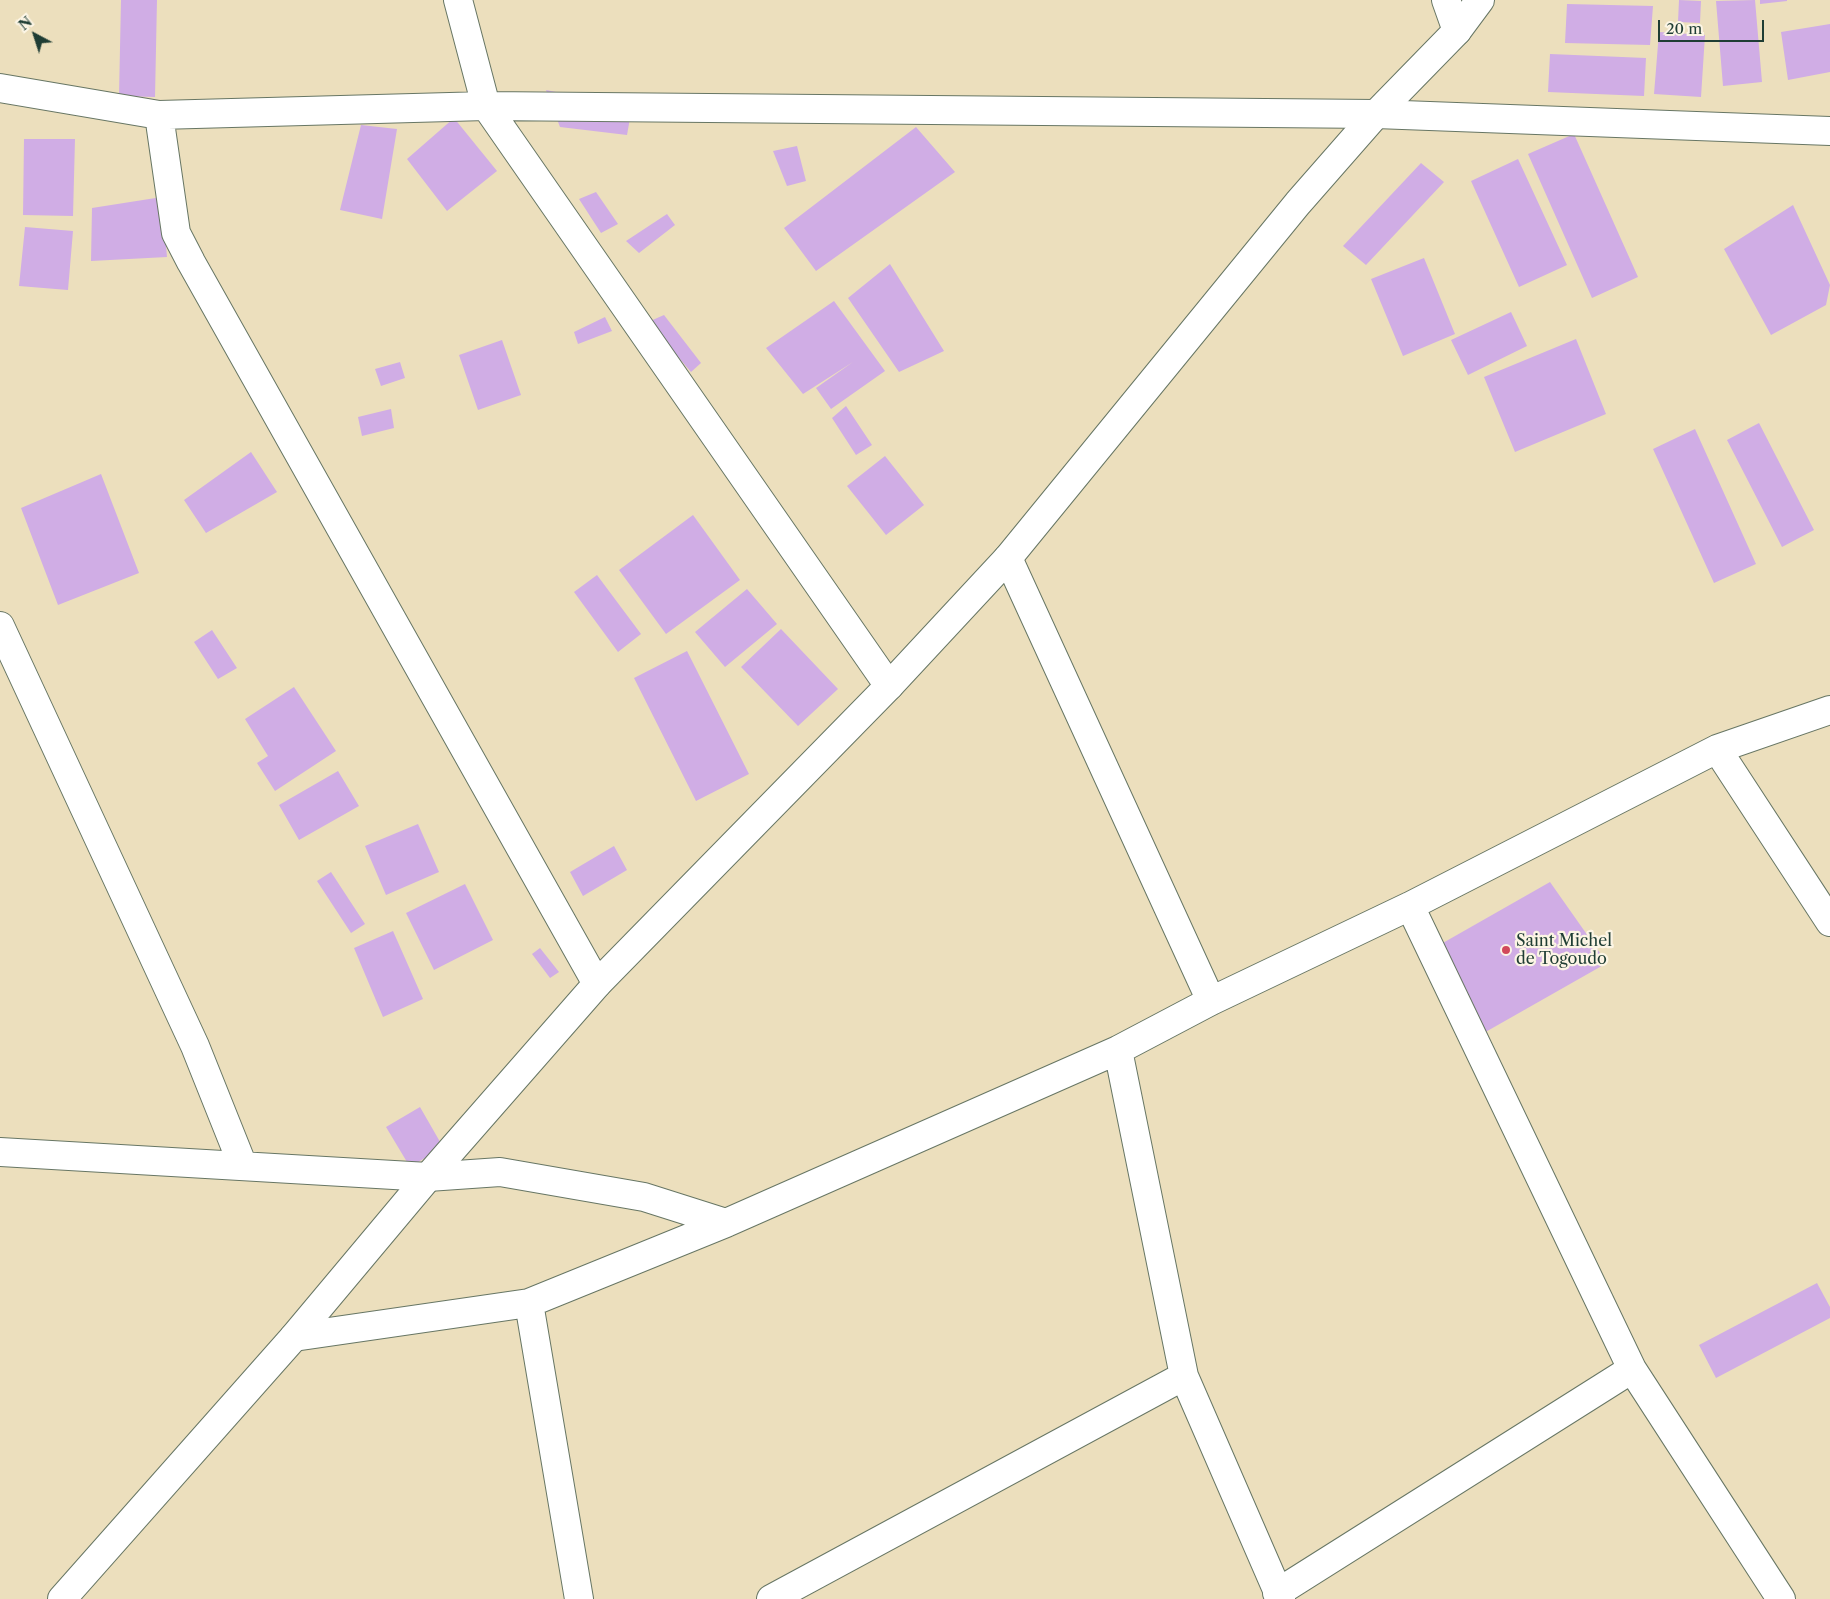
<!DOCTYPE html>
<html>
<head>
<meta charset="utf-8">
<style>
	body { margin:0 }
	#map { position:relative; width:1830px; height:1599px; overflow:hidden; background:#ecdfbd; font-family:"Libre Caslon Text",serif }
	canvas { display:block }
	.north { position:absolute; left:10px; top:10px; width:50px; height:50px; -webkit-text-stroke:4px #fcf5e5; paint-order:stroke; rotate:320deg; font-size:14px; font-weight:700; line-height:20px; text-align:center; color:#1f3d34 }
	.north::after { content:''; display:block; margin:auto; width:18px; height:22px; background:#1f3d34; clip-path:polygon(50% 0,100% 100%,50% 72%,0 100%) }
	.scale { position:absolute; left:1658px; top:20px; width:106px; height:22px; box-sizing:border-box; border:2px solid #1f3d34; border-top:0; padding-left:6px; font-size:15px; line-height:18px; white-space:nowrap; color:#1f3d34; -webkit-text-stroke:4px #fcf5e5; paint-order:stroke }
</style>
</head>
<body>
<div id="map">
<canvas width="1830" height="1599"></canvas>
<div class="north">N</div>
<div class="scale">20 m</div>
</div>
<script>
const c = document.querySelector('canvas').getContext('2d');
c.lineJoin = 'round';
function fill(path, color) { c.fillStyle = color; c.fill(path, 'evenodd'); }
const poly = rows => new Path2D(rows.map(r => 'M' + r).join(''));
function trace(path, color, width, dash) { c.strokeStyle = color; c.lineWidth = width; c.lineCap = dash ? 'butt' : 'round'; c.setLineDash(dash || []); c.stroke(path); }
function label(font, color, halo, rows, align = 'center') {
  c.font = font + ' "Libre Caslon Text",serif'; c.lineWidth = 4.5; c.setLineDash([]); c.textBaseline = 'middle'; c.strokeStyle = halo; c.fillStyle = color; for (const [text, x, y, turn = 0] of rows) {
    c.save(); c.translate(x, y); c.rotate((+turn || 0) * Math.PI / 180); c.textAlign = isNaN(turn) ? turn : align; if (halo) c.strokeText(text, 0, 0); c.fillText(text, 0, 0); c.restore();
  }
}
fill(poly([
	[121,0,157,0,155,97,119,96],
	[1679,0,1701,1,1700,23,1678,22],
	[1755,0,1762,82,1723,86,1716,1],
	[1760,0,1787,0,1787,1,1760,4],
	[1567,4,1653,6,1650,45,1565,43],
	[1830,24,1830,72,1788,80,1781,32],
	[1659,32,1705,35,1701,97,1654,94],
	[1550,54,1646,58,1644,96,1548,92],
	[546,90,632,107,627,135,560,127],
	[454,118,497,171,447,211,407,159],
	[361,125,397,129,382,219,340,210],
	[916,127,955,172,816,271,784,228],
	[1574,134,1638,277,1592,298,1528,154],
	[24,139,75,139,73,216,23,215],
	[797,146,806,181,787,186,773,151],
	[1518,159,1567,265,1519,287,1471,181],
	[1421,163,1444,182,1366,265,1343,246],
	[596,192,618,224,601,233,579,199],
	[162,197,167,257,91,261,92,208],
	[1793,205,1830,285,1826,305,1771,335,1724,249],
	[667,214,675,225,639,253,626,241],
	[25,227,73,231,68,290,19,286],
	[1424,258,1455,334,1403,356,1371,279],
	[890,264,944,351,899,372,848,298],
	[834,301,885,371,831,409,816,388,853,362,803,394,766,348],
	[1511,312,1527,346,1468,375,1451,340],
	[664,315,701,363,691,372,648,322],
	[605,317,612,331,578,344,574,332],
	[1576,339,1606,414,1515,452,1484,377],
	[502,340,521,395,478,410,459,355],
	[400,362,405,378,381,386,375,369],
	[846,406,872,445,856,455,832,418],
	[391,409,394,428,362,436,358,417],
	[1759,423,1814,530,1782,547,1727,440],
	[1695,429,1756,564,1714,583,1653,449],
	[251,452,277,492,206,533,184,500],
	[885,456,924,505,886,535,847,486],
	[101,474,139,573,58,605,21,508],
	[693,515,740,580,666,634,619,570],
	[597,575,641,634,618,652,574,592],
	[747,589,777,624,725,667,695,632],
	[781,629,838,689,798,726,741,667],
	[212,630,237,668,218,679,194,642],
	[687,651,749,774,696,801,634,678],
	[294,687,336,751,275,791,257,763,268,756,245,719],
	[338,771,359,806,299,840,279,805],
	[418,824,439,872,386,895,365,846],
	[614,846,627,870,583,896,570,872],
	[331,872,365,924,351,933,317,881],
	[1550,882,1607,963,1482,1034,1434,948],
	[465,884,493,940,434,970,406,913],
	[393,931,423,999,383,1017,354,948],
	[540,948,559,972,550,978,532,954],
	[420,1107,443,1147,410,1167,386,1127],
	[1817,1283,1830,1307,1830,1318,1716,1378,1699,1345]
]), '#d0ade5');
const street = poly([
	[458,0,486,106,889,686],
	[1446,0,1457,31],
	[0,88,159,115,486,106,1376,114,1830,131],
	[159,115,176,233,191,262,597,984],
	[1008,558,1211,1001],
	[0,626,195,1046,243,1166],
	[1717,749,1830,922],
	[1410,906,1632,1369,1781,1599],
	[1118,1050,1184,1376,1281,1599],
	[0,1152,428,1177,500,1172,644,1197,726,1223],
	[529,1303,579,1599],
	[294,1337,529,1303,726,1223,1118,1050,1211,1001,1410,906,1717,749,1830,710],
	[1277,1593,1632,1369],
	[771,1599,1184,1376]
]);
const secondary = poly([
	[62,1599,294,1337,428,1177,597,984,889,686,1008,558,1298,203,1376,114,1457,31,1480,0]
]);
trace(street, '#677664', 30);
trace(secondary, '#677664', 30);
trace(street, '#fff', 28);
trace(secondary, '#fff', 28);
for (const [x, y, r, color] of [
	[1506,950,5,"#d1495b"]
]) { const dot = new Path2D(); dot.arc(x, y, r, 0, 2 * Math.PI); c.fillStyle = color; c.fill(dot); trace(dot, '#fcf5e5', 2); }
label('16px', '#1f3d34', '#fcf5e5', [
	["Saint Michel",1516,941],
	["de Togoudo",1516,959]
], 'left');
</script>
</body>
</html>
